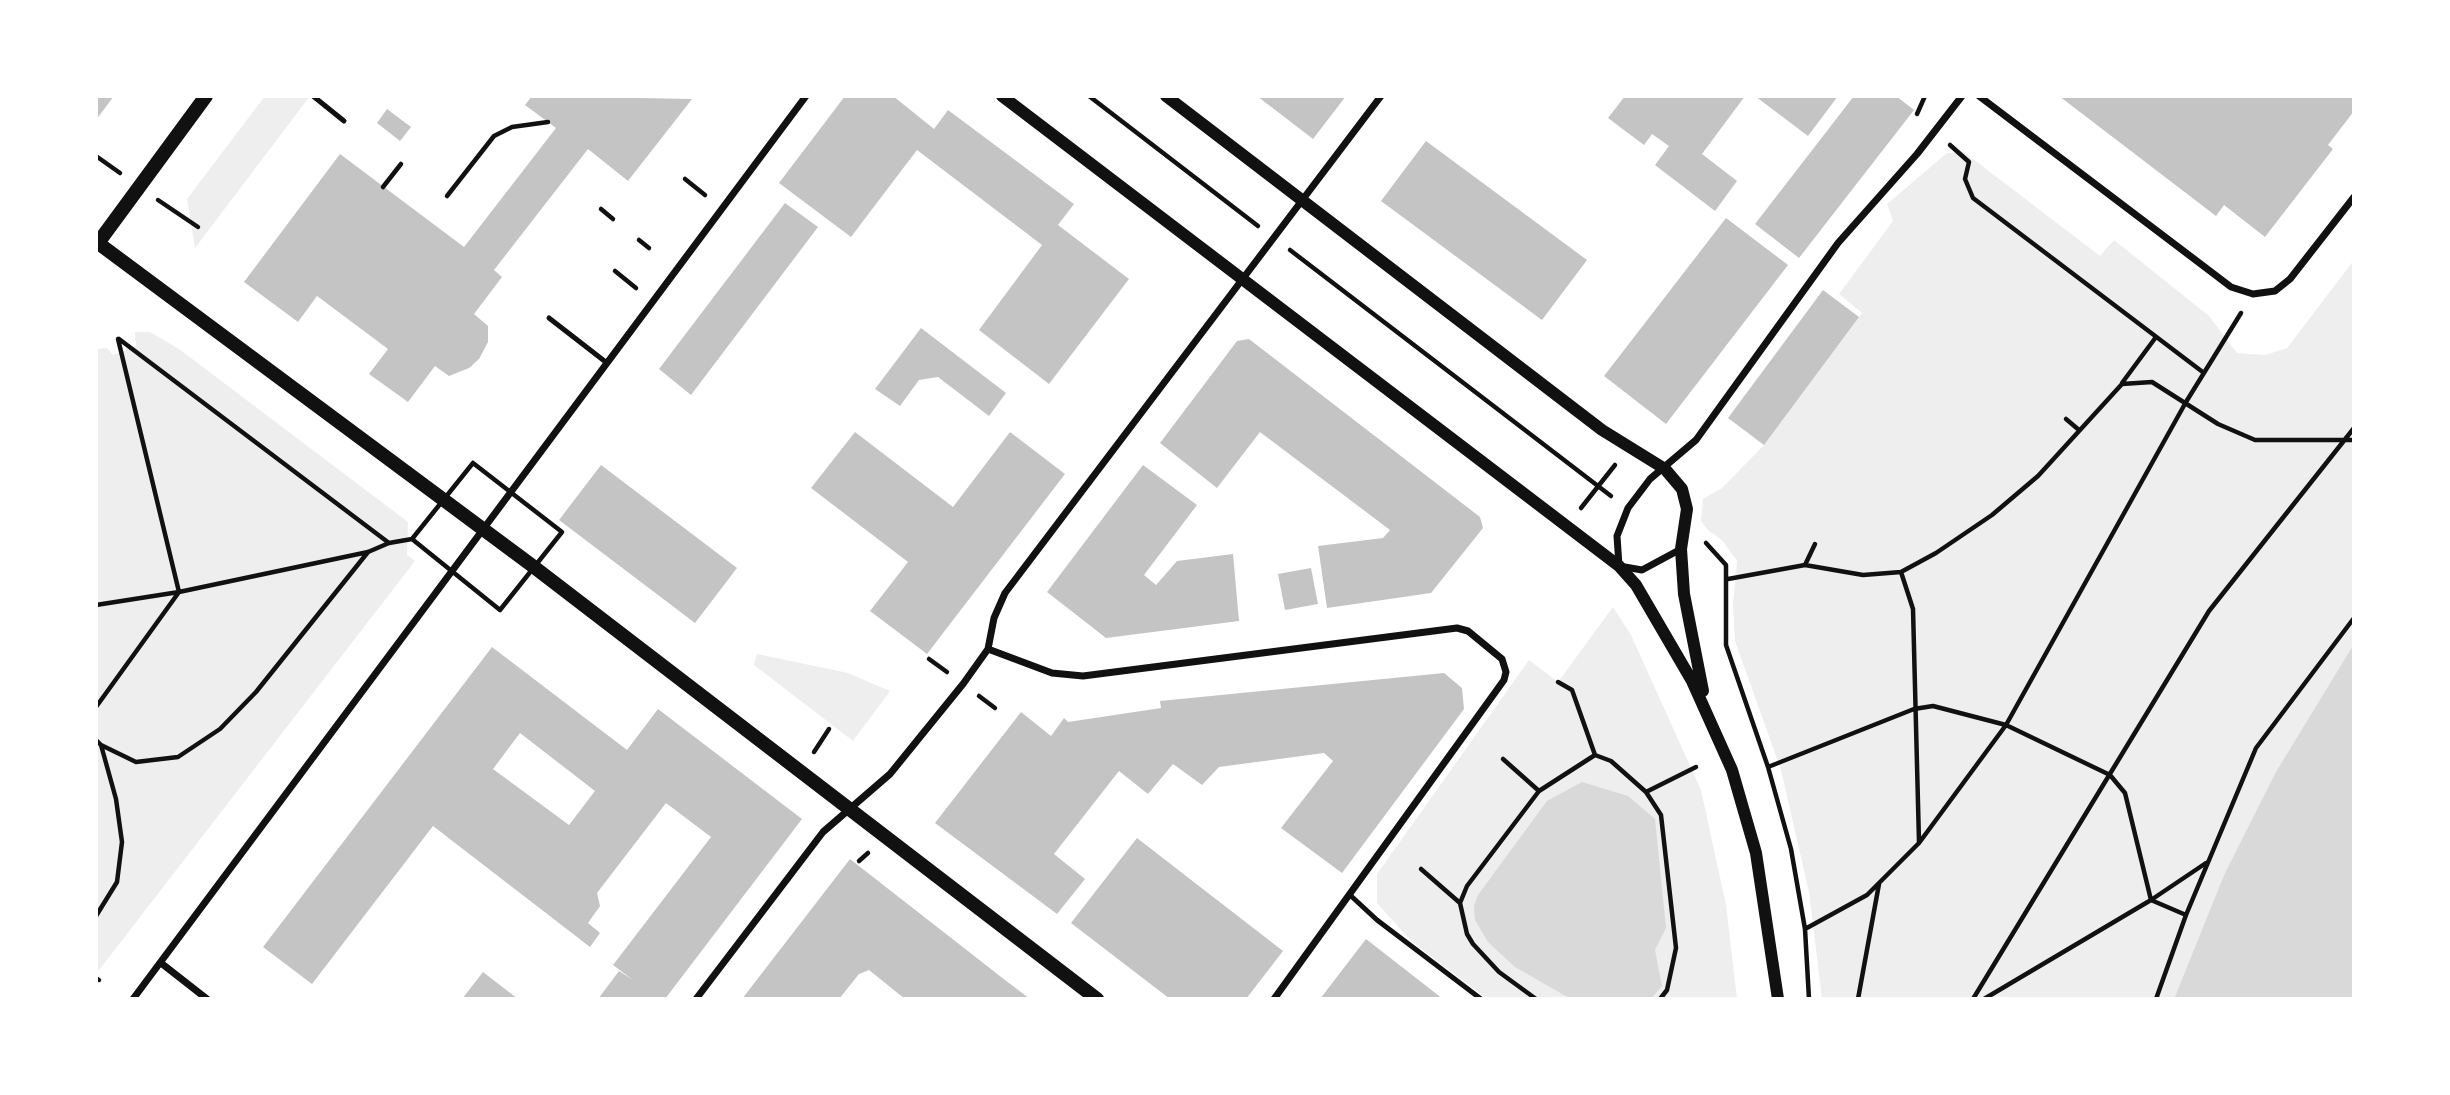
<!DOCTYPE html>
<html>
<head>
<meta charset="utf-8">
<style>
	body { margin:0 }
	#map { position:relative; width:2450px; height:1095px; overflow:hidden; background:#fff; font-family:Signika,sans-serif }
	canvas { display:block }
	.frame { position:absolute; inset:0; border:98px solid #fff; pointer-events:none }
</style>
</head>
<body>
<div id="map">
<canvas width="2450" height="1095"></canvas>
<div class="frame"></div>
</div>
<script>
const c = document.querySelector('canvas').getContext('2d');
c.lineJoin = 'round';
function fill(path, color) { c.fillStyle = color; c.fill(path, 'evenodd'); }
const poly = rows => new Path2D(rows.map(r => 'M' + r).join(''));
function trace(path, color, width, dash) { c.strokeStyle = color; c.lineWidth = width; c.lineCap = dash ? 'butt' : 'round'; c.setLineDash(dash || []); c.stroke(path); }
fill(poly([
	[265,96,310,96,195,248,187,199],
	[1964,152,2100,256,2114,240,2209,316,2237,353,2265,355,2287,348,2354,260,2354,644,2224,875,2174,999,1822,999,1809,892,1781,770,1735,641,1733,605,1737,561,1722,540,1708,530,1701,521,1703,499,1722,488,1764,445,1862,313,1839,294,1893,221,1887,204,1947,153],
	[135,332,150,332,179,349,408,522,407,555,415,561,96,974,96,349,107,348,113,355,136,346],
	[1613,607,1631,635,1701,790,1726,905,1737,999,1487,999,1411,941,1377,903,1377,874,1529,660,1558,682],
	[757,654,848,673,890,691,853,741,754,665]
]), '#eee');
fill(poly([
	[2354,644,2354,999,2174,999,2224,875,2276,772],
	[1582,782,1628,796,1655,819,1666,928,1655,950,1662,986,1651,999,1571,999,1515,967,1488,942,1475,920,1474,906,1478,895,1547,801]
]), '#d9d9d9');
fill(poly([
	[96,96,114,96,96,120],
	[532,96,692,99,628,181,588,149,494,270,502,277,474,314,488,326,488,342,479,359,469,368,449,376,435,366,408,402,369,374,388,349,317,296,298,322,244,282,340,154,464,247,556,128,525,105],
	[845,96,893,96,934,129,948,110,1074,204,1058,225,1129,279,1049,384,979,330,1042,245,917,150,851,237,779,183],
	[1257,96,1346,96,1313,139],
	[1625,96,1745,96,1702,154,1737,181,1715,211,1655,165,1669,146,1652,134,1644,145,1608,118],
	[1755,96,1838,96,1808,136],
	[1854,96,1896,96,1914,110,1799,258,1755,224],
	[2059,96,2354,96,2354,111,2328,145,2333,149,2265,237,2224,205,2216,216],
	[387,109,411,127,400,141,377,123],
	[1426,141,1587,260,1542,320,1381,201],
	[785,203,818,227,691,395,659,369],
	[1726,218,1788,265,1666,424,1604,376],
	[1823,290,1859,317,1764,445,1728,418],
	[921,328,1006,393,989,416,938,377,919,380,900,406,875,389],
	[1249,339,1480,517,1483,528,1431,593,1327,608,1318,546,1383,538,1390,530,1260,432,1217,488,1160,443,1237,341],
	[855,432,953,507,1010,432,1065,474,927,654,870,611,908,562,811,488],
	[601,465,737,568,695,623,559,520],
	[1143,465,1197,505,1144,575,1156,585,1177,561,1233,554,1239,621,1106,638,1047,592],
	[1311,568,1318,604,1285,610,1278,574],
	[492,647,627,750,658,709,802,819,665,999,598,999,619,971,633,980,613,965,711,837,666,803,597,893,600,906,588,923,600,933,590,947,433,826,312,984,263,947],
	[520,733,595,791,569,825,493,769],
	[1444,673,1462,688,1464,709,1342,873,1281,828,1333,761,1324,753,1219,767,1202,785,1173,764,1148,794,1119,771,1054,854,1085,879,1057,914,935,823,1021,712,1051,736,1064,718,1068,722,1161,708,1160,701],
	[1137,838,1283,951,1246,999,1170,999,1071,923],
	[850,859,1005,980,1030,999,905,999,869,970,859,974,839,999,742,999],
	[1366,939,1443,999,1320,999],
	[483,972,518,999,462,999]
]), '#c4c4c4');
trace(poly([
	[1089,96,1258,226],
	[1917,114,1925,96],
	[1950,145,1969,162,1965,179,1973,198,2204,373],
	[96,156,120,173],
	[685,179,705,195],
	[383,187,401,164],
	[447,196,494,136,512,127,548,122],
	[158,200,198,227],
	[601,209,613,219],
	[639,240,649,248],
	[1290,250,1611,496],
	[615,271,636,288],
	[119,339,389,543],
	[2122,383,2156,337],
	[2066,419,2079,430],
	[473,463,562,532,500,610,412,539,473,463],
	[1581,508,1615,465],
	[1706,543,1726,565,1726,645,1768,767,1791,849,1805,929,1809,999],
	[1805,565,1815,544],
	[1901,572,1913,609,1919,842],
	[1728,579,1805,565,1863,575,1901,572,1936,553,1992,515,2038,476,2122,384,2152,382,2218,424,2255,440,2354,440],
	[96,605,179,592,368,552,389,543,412,539],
	[929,659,947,672],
	[1558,682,1572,690,1595,755],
	[979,696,995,708],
	[96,707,179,592,118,339],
	[96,740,101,745,116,799,122,842,117,882,96,916],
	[101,745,136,762,178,757,220,729,256,692,368,552],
	[814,752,829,729],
	[1503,759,1539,791],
	[1768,767,1914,709,1933,706,2006,725,2110,775,2125,793,2151,900,1984,999],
	[1646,792,1696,767],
	[859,861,868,853],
	[1421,869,1460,903],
	[2151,900,2206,863],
	[2151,900,2186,915],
	[1805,929,1867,895,1919,843,2006,725,2186,402,2241,313],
	[96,978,99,980],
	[1536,999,1499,972,1473,944,1467,934,1460,903,1467,886,1539,791,1595,755,1611,761,1646,792,1661,815,1676,948,1667,990,1660,999],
	[1858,999,1879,884],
	[1973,999,2209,611,2354,428],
	[2156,999,2186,915,2256,748,2354,618]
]), '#111', 4.5);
trace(poly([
	[313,96,344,121],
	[549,318,607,363],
	[1350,895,1377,920,1481,999]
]), '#111', 5);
trace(poly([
	[1979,96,2210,271,2231,287,2253,294,2275,291,2290,279,2354,197],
	[1681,549,1642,570,1619,566,1617,536,1628,508,1650,479,1696,440,1838,243,1917,154,1962,96],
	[988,649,1052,673,1083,676,1457,628,1468,631,1502,659,1506,672,1504,680,1274,999],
	[161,963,207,999],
	[133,999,806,96],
	[696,999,823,832,890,774,963,684,988,649,994,618,1005,593,1381,96]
]), '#111', 7);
trace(poly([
	[1002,96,1619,566,1636,585,1692,681,1732,770,1756,853,1778,999],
	[1166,96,1602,430,1665,469,1682,489,1687,509,1681,549,1684,594,1703,691]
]), '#111', 12);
trace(poly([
	[206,96,98,243,534,567,1097,999]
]), '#111', 14);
</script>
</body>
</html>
